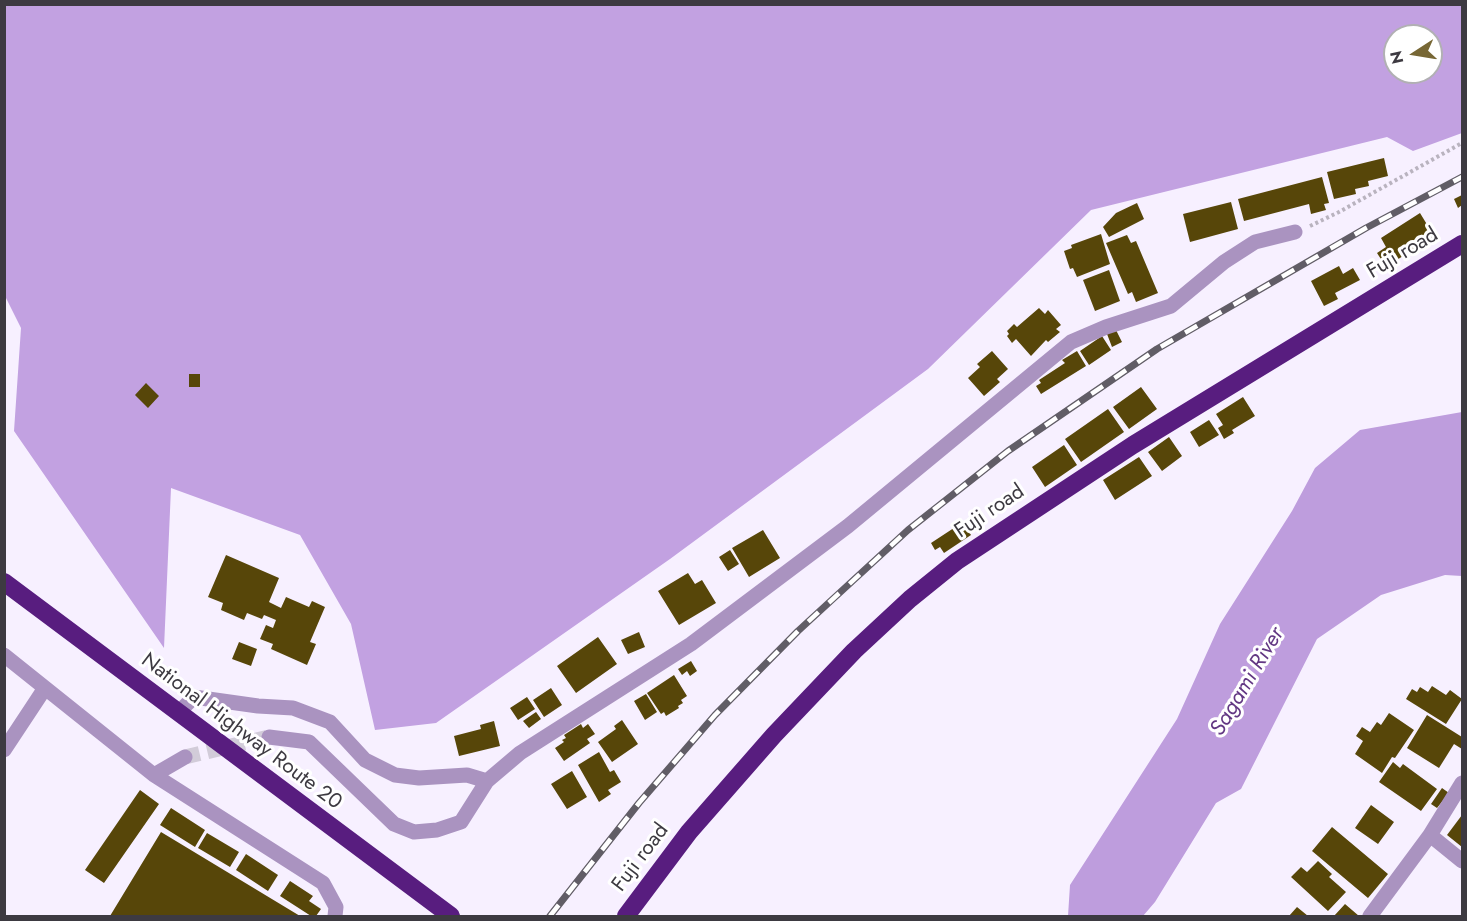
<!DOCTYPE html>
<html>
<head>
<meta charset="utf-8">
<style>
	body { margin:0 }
	#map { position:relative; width:1467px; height:921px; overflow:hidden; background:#f7f0ff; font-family:Jost,sans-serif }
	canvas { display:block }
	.frame { position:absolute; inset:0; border:6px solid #3d3a41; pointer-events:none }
	.north { position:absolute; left:1383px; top:24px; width:60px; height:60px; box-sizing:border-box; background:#fff; border:2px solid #b1b0b3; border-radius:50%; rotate:258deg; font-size:16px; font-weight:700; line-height:24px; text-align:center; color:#3d3a41 }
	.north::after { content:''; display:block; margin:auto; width:21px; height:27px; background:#776735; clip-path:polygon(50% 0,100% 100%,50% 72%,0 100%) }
</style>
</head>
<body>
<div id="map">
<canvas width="1467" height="921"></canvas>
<div class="frame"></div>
<div class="north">N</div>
</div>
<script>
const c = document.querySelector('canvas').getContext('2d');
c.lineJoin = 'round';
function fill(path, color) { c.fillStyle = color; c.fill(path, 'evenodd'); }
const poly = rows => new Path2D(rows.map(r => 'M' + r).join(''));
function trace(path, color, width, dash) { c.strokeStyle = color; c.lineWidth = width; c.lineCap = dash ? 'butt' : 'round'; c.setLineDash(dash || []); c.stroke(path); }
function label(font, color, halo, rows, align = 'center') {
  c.font = font + ' Jost,sans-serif'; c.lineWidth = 6; c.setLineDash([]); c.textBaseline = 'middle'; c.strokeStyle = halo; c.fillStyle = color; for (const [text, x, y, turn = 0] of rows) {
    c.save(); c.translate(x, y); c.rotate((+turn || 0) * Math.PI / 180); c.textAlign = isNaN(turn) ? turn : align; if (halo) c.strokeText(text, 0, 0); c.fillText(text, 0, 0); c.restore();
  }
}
fill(poly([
	[5,5,1462,5,1462,133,1413,151,1387,137,1091,210,928,369,670,559,436,723,375,730,351,624,300,535,171,488,164,648,14,431,21,328,5,296],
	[1395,36,1431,36,1431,72,1395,72]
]), '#c2a1e1');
fill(poly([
	[1462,412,1462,576,1445,575,1381,595,1317,639,1241,789,1216,803,1155,902,1143,916,1068,916,1070,885,1177,719,1220,624,1292,511,1315,468,1360,430]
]), '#be9ddd');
fill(poly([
	[1384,158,1388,176,1368,181,1369,186,1355,189,1356,194,1334,199,1327,172],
	[1322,177,1329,203,1324,204,1326,210,1311,214,1309,204,1244,221,1238,199],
	[1462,195,1462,205,1458,208,1454,199],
	[1231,202,1238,229,1190,242,1183,214],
	[1137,203,1144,219,1109,237,1103,227,1116,213],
	[1420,213,1434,236,1386,267,1377,253,1386,247,1381,238],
	[1101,234,1110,264,1077,277,1073,268,1070,269,1064,251,1072,248,1071,245],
	[1127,235,1131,243,1136,241,1158,293,1136,302,1132,292,1128,294,1106,243],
	[1339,266,1343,274,1353,268,1360,280,1335,293,1338,299,1324,306,1311,281],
	[1109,270,1120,301,1095,311,1083,280],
	[1039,308,1045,314,1048,310,1061,325,1056,329,1060,332,1048,342,1046,340,1031,356,1016,339,1012,343,1007,336,1009,334,1007,331,1014,324,1017,327],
	[1116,330,1122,342,1112,347,1107,334],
	[1102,336,1111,350,1089,365,1080,351],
	[992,351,1008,369,997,379,1000,382,984,396,968,378,980,367,977,364],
	[1077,351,1086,366,1041,394,1036,386,1041,383,1039,380,1065,363,1062,360],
	[189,374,200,374,200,387,189,387],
	[146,383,159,396,148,408,135,395],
	[1141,387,1157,409,1129,429,1113,407],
	[1243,397,1255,416,1232,430,1234,433,1224,439,1218,428,1223,425,1216,414],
	[1108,409,1124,432,1081,462,1065,439],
	[1209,420,1219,435,1199,447,1190,432],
	[1169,437,1182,456,1162,471,1148,452],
	[1064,445,1077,465,1045,487,1032,467],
	[1139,457,1152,476,1115,500,1103,480],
	[963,522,971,535,944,553,940,547,935,550,931,543],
	[763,530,780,558,749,577,732,548],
	[730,550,739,564,728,571,719,557],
	[226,555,279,578,269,602,281,608,286,597,309,607,312,601,325,607,310,642,316,644,307,665,271,649,273,644,260,639,266,625,273,628,276,620,264,615,262,619,247,613,244,620,221,610,223,603,208,597],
	[688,573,695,584,702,580,716,603,679,625,658,591],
	[639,632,645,647,628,654,621,640],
	[598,637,617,664,576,693,557,666],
	[239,642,257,649,251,666,232,659],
	[691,661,697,671,690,676,687,671,682,675,678,669],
	[674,675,687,696,681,700,683,703,678,706,679,708,666,716,664,712,661,714,647,693],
	[1432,686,1446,695,1450,690,1462,699,1446,724,1406,699,1412,689,1417,692,1420,687,1428,692],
	[551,688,562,705,544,717,533,700],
	[646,694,657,712,645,720,634,701],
	[527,697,535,709,518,720,510,708],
	[536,712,541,719,529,728,523,721],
	[1389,713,1414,730,1395,758,1392,757,1382,773,1355,754,1363,741,1356,736,1362,727,1370,732,1377,722,1381,725],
	[1427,715,1462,737,1462,749,1454,744,1439,768,1407,748],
	[622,720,638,744,612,762,598,742,616,729,614,726],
	[494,721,500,746,459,756,454,736,481,729,480,725],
	[581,724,583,728,588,724,595,734,587,739,590,743,564,761,555,748,564,742,562,740,566,738,564,735],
	[599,752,610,772,614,770,621,782,608,790,611,794,599,802,578,765],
	[1393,762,1400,768,1403,764,1437,789,1421,811,1379,782],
	[572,771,587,797,567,809,551,784],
	[1442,788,1449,793,1437,808,1431,804],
	[140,790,159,804,104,883,85,870],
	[1371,805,1394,822,1378,844,1355,828],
	[171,808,205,830,195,847,160,825],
	[1462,815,1462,847,1447,835],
	[1332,827,1388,874,1368,898,1312,851],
	[161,832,300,916,110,916],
	[207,833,239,852,230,867,198,848],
	[246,854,278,875,268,891,236,870],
	[1318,861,1332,874,1329,877,1346,892,1328,911,1291,877,1301,867,1307,872],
	[290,881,313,896,309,901,321,909,316,916,311,916,280,896],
	[1345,904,1359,916,1334,916],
	[1297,907,1308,916,1289,916]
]), '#574609');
trace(poly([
	[185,757,269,737]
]), '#d2ccd9', 15, [15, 8]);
trace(poly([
	[1310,226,1339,212,1462,143]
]), '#b9b3bf', 4, [3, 3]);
trace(poly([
	[4,655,154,775,323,883,336,907,335,916],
	[178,713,194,697,258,706,293,708,330,722,365,760,395,775,419,778,467,775,487,781],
	[269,737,309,742,394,824,414,832,437,830,461,822,487,781,520,753,691,644,848,526,1071,342,1106,327,1171,306,1224,262,1255,242,1295,232],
	[4,750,45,688],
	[154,775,185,757],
	[1430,835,1462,861],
	[1370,916,1430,835,1462,783]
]), '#aa93c0', 15);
trace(poly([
	[4,582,451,916],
	[626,916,689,832,774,735,854,651,910,599,957,561,1133,445,1462,244]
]), '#581d7f', 18);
const rail = poly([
	[550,916,639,803,715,715,798,631,908,530,1008,451,1157,349,1366,228,1462,177]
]);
trace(rail, '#615d66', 7);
trace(rail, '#fff', 4.5, [14]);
label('21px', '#3d3a41', '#fff', [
	["Fuji road",1403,254,-31],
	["Fuji road",990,512,-34],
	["National Highway Route 20",241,732,37],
	["Fuji road",641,858,-53]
]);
label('italic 22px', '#633884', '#fff', [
	["Sagami River",1248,682,-59]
]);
</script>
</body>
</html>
